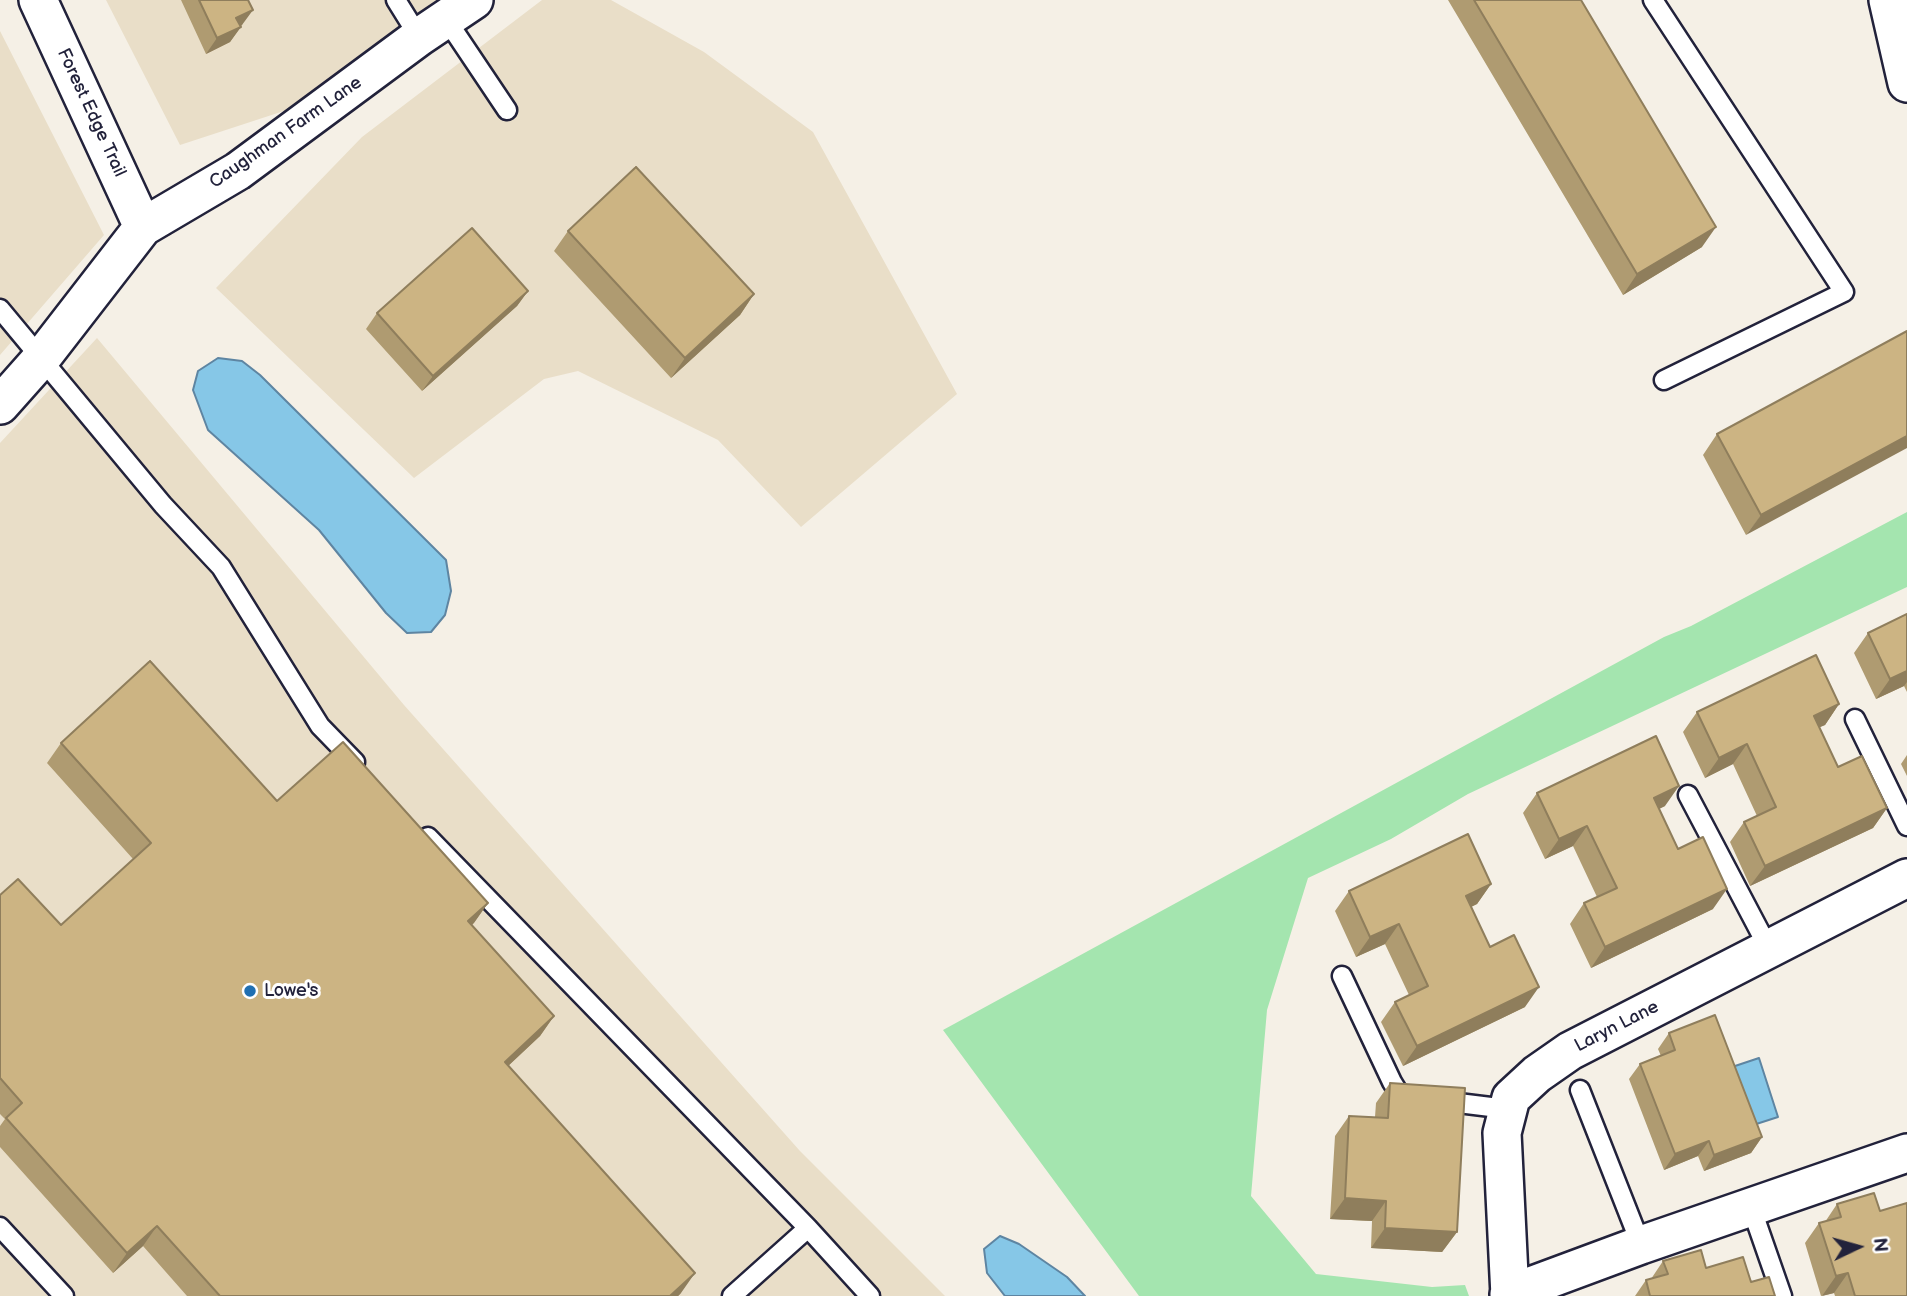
<!DOCTYPE html>
<html>
<head>
<meta charset="utf-8">
<style>
	body { margin:0 }
	#map { position:relative; width:1907px; height:1296px; overflow:hidden; background:#f5f0e6; font-family:"Balsamiq Sans",sans-serif }
	canvas { display:block }
	.north { position:absolute; left:1823px; top:1212px; width:70px; height:70px; -webkit-text-stroke:5px #fff; paint-order:stroke; rotate:85deg; font-size:19px; font-weight:700; line-height:28px; text-align:center; color:#22223b }
	.north::after { content:''; display:block; margin:auto; width:24px; height:32px; background:#22223b; clip-path:polygon(50% 0,100% 100%,50% 72%,0 100%) }
</style>
</head>
<body>
<div id="map">
<canvas width="1907" height="1296"></canvas>
<div class="north">N</div>
</div>
<script>
const c = document.querySelector('canvas').getContext('2d');
c.lineJoin = 'round';
function fill(path, color) { c.fillStyle = color; c.fill(path, 'evenodd'); }
const poly = rows => new Path2D(rows.map(r => 'M' + r).join(''));
function trace(path, color, width, dash) { c.strokeStyle = color; c.lineWidth = width; c.lineCap = dash ? 'butt' : 'round'; c.setLineDash(dash || []); c.stroke(path); }
function label(font, color, halo, rows, align = 'center') {
  c.font = font + ' "Balsamiq Sans",sans-serif'; c.lineWidth = 6; c.setLineDash([]); c.textBaseline = 'middle'; c.strokeStyle = halo; c.fillStyle = color; for (const [text, x, y, turn = 0] of rows) {
    c.save(); c.translate(x, y); c.rotate((+turn || 0) * Math.PI / 180); c.textAlign = isNaN(turn) ? turn : align; if (halo) c.strokeText(text, 0, 0); c.fillText(text, 0, 0); c.restore();
  }
}
fill(poly([
	[106,0,442,0,293,108,180,145],
	[542,0,611,0,704,52,813,132,957,394,801,527,718,440,578,371,544,379,414,478,216,288,362,137],
	[0,31,104,235,0,355],
	[97,338,404,705,800,1151,945,1296,0,1296,0,443]
]), '#e9dec8');
fill(poly([
	[1907,512,1907,587,1468,794,1391,839,1308,878,1267,1010,1251,1196,1316,1274,1432,1287,1465,1285,1469,1296,1139,1296,943,1030,1664,637,1691,626]
]), '#a4e5af');
const water = poly([
	[218,358,242,361,260,375,446,560,451,591,445,615,431,632,407,633,386,613,319,530,208,430,193,390,198,371,218,358],
	[1759,1058,1778,1117,1747,1127,1729,1068,1759,1058],
	[1000,1236,1019,1244,1067,1277,1085,1296,1005,1296,987,1273,984,1249,1000,1236]
]);
fill(water, '#86c7e7');
trace(water, '#5e85a2', 2);
const service = poly([
	[396,0,419,37],
	[1653,0,1844,292,1664,380],
	[446,19,507,110],
	[0,309,163,505,221,567,320,726,355,762],
	[1855,719,1907,826],
	[1688,795,1769,949],
	[428,837,808,1228,870,1296],
	[1342,976,1392,1082,1400,1095,1410,1096],
	[1580,1090,1641,1245],
	[1442,1101,1507,1109],
	[1751,1207,1782,1296],
	[0,1227,64,1296],
	[732,1296,808,1228]
]);
const minor = poly([
	[38,0,143,227],
	[1888,0,1907,83],
	[0,405,40,360,143,227,238,171,419,37,474,0],
	[1509,1294,1641,1245,1907,1153],
	[1510,1296,1502,1133,1511,1098,1537,1074,1570,1051,1907,878]
]);
trace(service, '#22223b', 23);
trace(minor, '#22223b', 42);
trace(service, '#fff', 18);
trace(minor, '#fff', 37);
fill(poly([
	[181,0,248,0,242,25,241,26,230,42,206,54],
	[1448,0,1581,0,1702,247,1623,295],
	[568,231,754,294,740,315,671,378,554,251],
	[528,291,517,306,422,391,366,329,377,313],
	[1907,331,1746,535,1703,455,1717,434],
	[1907,614,1907,692,1904,686,1876,699,1854,653,1868,633],
	[1839,704,1825,725,1819,727,1838,767,1887,808,1873,828,1750,886,1730,842,1744,822,1757,816,1733,764,1705,778,1683,732,1697,712],
	[61,743,277,801,488,903,472,925,554,1016,540,1036,508,1066,681,1293,678,1296,187,1296,143,1246,113,1273,0,1147,0,1126,5,1119,0,1114,0,895,61,925,133,859,47,763],
	[1907,755,1907,776,1901,764],
	[1537,793,1665,806,1659,809,1678,849,1713,909,1591,968,1570,924,1584,903,1597,897,1573,846,1545,859,1523,813],
	[1491,884,1477,904,1471,907,1490,947,1525,1007,1403,1066,1381,1022,1395,1002,1409,995,1385,944,1356,957,1335,911,1349,891],
	[1669,1033,1762,1137,1751,1153,1704,1171,1698,1156,1664,1170,1629,1079,1640,1064,1661,1056,1658,1049],
	[1390,1083,1457,1232,1442,1252,1371,1248,1372,1221,1330,1219,1335,1136,1349,1116,1375,1117,1376,1103],
	[1837,1204,1907,1296,1835,1296,1834,1293,1821,1296,1805,1243,1819,1223,1825,1222],
	[1663,1261,1706,1268,1751,1282,1775,1296,1635,1296,1646,1280,1651,1279]
]), '#af9b71');
fill(poly([
	[253,10,242,25,226,33,236,18],
	[241,27,230,42,206,54,217,38],
	[1716,227,1702,247,1623,295,1637,274],
	[528,291,517,306,422,391,433,376],
	[754,294,740,315,671,378,685,358],
	[1907,436,1907,448,1746,535,1761,515],
	[1907,671,1907,682,1904,686,1876,699,1890,679],
	[1839,704,1825,725,1800,736,1814,716],
	[1747,744,1733,764,1705,778,1719,758],
	[1679,786,1665,806,1640,818,1654,798],
	[1887,808,1873,828,1750,886,1765,866],
	[1587,826,1573,846,1545,859,1559,839],
	[1491,884,1477,904,1452,916,1466,896],
	[1727,889,1713,909,1591,968,1605,947],
	[488,903,474,923,454,941,468,921],
	[1399,924,1385,944,1356,957,1370,937],
	[1539,987,1525,1007,1403,1066,1417,1046],
	[554,1016,540,1036,491,1082,505,1062],
	[1762,1137,1751,1153,1704,1171,1714,1155],
	[1709,1141,1698,1156,1664,1170,1675,1154],
	[1345,1198,1386,1201,1372,1221,1330,1219],
	[157,1226,143,1246,113,1273,127,1253],
	[1385,1228,1457,1232,1442,1252,1371,1248],
	[695,1273,681,1293,678,1296,670,1296],
	[1848,1273,1834,1293,1822,1296,1836,1276]
]), '#8f7e5c');
const building = poly([
	[199,0,248,0,253,10,236,18,241,27,217,38,199,0],
	[1474,0,1581,0,1716,227,1637,274,1474,0],
	[636,167,754,294,685,358,568,231,636,167],
	[472,228,528,291,433,376,377,313,472,228],
	[1907,331,1907,436,1761,515,1717,434,1907,331],
	[1907,614,1907,671,1890,679,1868,633,1907,614],
	[1816,655,1839,704,1814,716,1838,767,1862,756,1887,808,1765,866,1744,822,1776,807,1747,744,1719,758,1697,712,1816,655],
	[150,661,277,801,343,742,488,903,468,921,554,1016,505,1062,695,1273,670,1296,220,1296,157,1226,127,1253,6,1118,22,1103,0,1078,0,895,18,879,61,925,151,843,61,743,150,661],
	[1656,736,1679,786,1654,798,1678,849,1703,837,1727,889,1605,947,1584,903,1617,888,1587,826,1559,839,1537,793,1656,736],
	[1468,834,1491,884,1466,896,1490,947,1514,935,1539,987,1417,1046,1395,1002,1428,986,1399,924,1370,937,1349,891,1468,834],
	[1715,1015,1762,1137,1714,1155,1709,1141,1675,1154,1640,1064,1675,1050,1669,1033,1715,1015],
	[1390,1083,1465,1088,1457,1232,1385,1228,1386,1201,1345,1198,1349,1116,1388,1118,1390,1083],
	[1874,1193,1880,1211,1907,1203,1907,1296,1855,1296,1848,1273,1836,1276,1819,1223,1841,1217,1837,1204,1874,1193],
	[1701,1250,1706,1268,1743,1257,1751,1282,1769,1277,1775,1296,1650,1296,1646,1280,1668,1274,1663,1261,1701,1250]
]);
fill(building, '#ccb483');
trace(building, '#8f7e5c', 2);
for (const [x, y, r, color] of [
	[250,991,7,"#1f6fb2"]
]) { const dot = new Path2D(); dot.arc(x, y, r, 0, 2 * Math.PI); c.fillStyle = color; c.fill(dot); trace(dot, '#fff', 2.5); }
label('18px', '#22223b', '#fff', [
	["Forest Edge Trail",91,113,65],
	["Caughman Farm Lane",286,133,-35],
	["Laryn Lane",1617,1027,-27]
]);
label('18px', '#22223b', '#fff', [
	["Lowe's",264,991]
], 'left');
</script>
</body>
</html>
